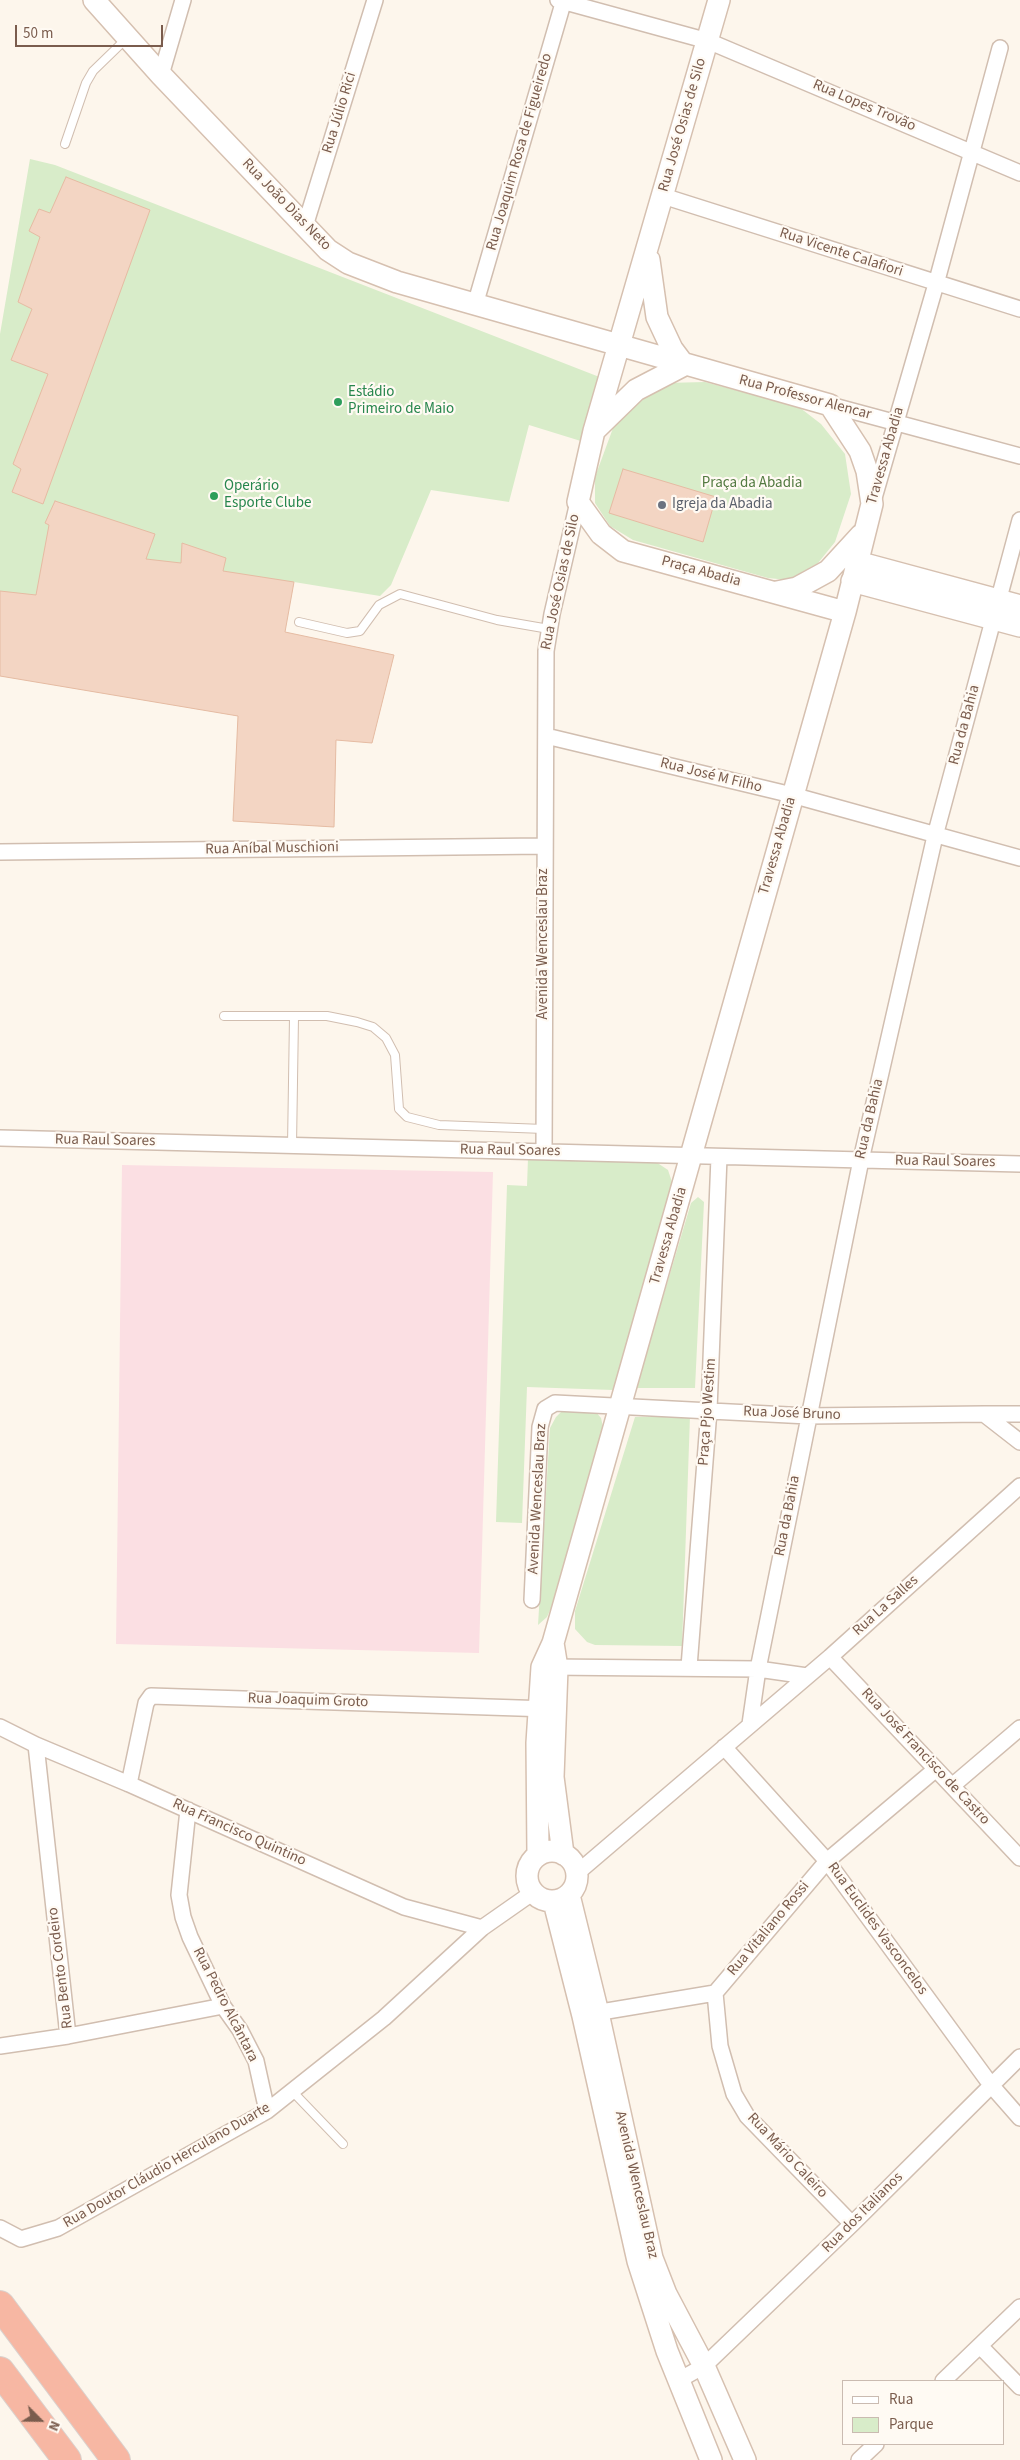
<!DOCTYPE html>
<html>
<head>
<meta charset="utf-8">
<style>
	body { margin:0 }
	#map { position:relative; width:1020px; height:2460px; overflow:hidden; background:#fdf6ec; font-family:"Source Sans 3",sans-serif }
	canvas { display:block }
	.legend { position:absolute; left:842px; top:2380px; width:162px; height:65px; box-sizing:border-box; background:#fffaf3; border:1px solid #cabbb1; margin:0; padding:6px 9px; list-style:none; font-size:15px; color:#7a5c4d }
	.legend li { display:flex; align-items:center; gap:10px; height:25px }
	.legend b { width:25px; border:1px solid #cabbb1 }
	.north { position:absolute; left:15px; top:2395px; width:50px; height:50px; -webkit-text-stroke:4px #fffaf3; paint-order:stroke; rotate:113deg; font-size:14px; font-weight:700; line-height:20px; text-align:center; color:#7a5c4d }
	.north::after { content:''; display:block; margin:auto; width:18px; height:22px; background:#7a5c4d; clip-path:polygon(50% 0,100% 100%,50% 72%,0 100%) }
	.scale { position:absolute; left:15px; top:25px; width:148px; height:22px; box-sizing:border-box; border:2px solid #7a5c4d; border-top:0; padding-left:6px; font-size:15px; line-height:18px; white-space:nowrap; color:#7a5c4d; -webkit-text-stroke:4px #fffaf3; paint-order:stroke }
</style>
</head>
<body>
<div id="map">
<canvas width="1020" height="2460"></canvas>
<ul class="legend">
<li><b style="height:6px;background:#fff"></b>Rua</li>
<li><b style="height:14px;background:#d8ecc9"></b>Parque</li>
</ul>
<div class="north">N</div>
<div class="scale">50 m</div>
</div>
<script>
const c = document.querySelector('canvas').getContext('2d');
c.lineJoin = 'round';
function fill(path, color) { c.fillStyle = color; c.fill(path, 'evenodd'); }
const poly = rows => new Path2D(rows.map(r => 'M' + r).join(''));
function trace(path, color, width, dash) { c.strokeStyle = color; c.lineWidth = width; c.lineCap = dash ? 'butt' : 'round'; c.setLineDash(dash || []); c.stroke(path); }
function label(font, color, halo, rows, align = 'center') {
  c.font = font + ' "Source Sans 3",sans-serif'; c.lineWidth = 4.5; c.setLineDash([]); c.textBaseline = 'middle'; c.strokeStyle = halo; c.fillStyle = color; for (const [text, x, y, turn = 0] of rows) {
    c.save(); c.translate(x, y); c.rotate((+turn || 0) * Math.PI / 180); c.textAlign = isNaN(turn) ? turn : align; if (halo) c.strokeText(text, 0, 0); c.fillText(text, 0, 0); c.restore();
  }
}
fill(poly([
	[122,1165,493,1172,479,1653,116,1644]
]), '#fbdfe3');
fill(poly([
	[30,159,55,165,602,378,584,442,529,425,509,502,431,490,391,585,380,596,294,582,285,632,394,655,372,743,336,740,334,827,233,821,238,716,0,676,0,334],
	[705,382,799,407,821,424,845,454,851,494,835,542,818,563,788,580,768,578,633,540,610,526,595,503,595,477,616,420,665,383],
	[528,1158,656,1162,668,1170,672,1182,613,1390,527,1387,522,1523,496,1522,507,1185,527,1186],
	[698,1197,704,1202,695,1388,636,1388,691,1203],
	[565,1408,595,1411,601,1418,603,1427,551,1608,547,1617,538,1625,550,1428,556,1417],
	[690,1416,682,1646,595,1645,587,1642,575,1629,575,1611,635,1417]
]), '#d8ecc9');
const building = poly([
	[66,177,150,210,43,504,12,492,21,469,13,464,48,374,11,360,32,309,18,302,40,237,29,231,39,209,50,213,66,177],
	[623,469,716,497,703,542,609,513,623,469],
	[55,501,155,534,146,559,181,563,182,543,226,558,223,571,294,582,285,632,394,655,372,743,336,740,334,827,233,821,238,716,0,676,0,591,36,595,49,525,45,523,55,501]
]);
fill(building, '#f3d5c3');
trace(building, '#e6bba3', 1);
const lane = poly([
	[65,144,86,83,93,71,126,39],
	[299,622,347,633,360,631,379,605,400,594,497,620,549,629],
	[224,1016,327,1016,357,1022,373,1027,386,1038,395,1055,399,1109,407,1117,439,1125,544,1129],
	[292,1146,294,1017],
	[292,2091,343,2144]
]);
const street = poly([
	[558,0,708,41,1020,173],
	[161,75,183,0],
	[663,196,1020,309],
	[305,226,375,0],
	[475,305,564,0],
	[830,405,1020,456],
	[874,498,936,284,1000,48],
	[546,736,792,795,1020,858],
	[0,852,544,846],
	[0,1138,1020,1164],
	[544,1152,546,651,552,614,578,502],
	[984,1414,1020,1414],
	[532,1600,540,1427,545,1409,555,1403,808,1416,984,1414,1020,1442],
	[830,1657,1020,1858],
	[549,1667,758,1669,807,1676],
	[689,1667,709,1410,719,1157],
	[750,1724,758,1669,861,1160,935,836,1020,520],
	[0,1727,36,1745,129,1784,404,1907,482,1928],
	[36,1745,68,2036,223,2006],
	[724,1747,827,1861,991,2085,1020,2118],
	[129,1784,146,1703,151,1696,549,1709],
	[952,1786,1020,1728],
	[188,1810,179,1895,183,1917,190,1937,223,2006,240,2030,256,2061,267,2111],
	[577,1873,830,1657,1020,1486],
	[715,1993,720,2046,734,2094,747,2116,852,2224],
	[589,2014,715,1993,827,1861,936,1769],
	[0,2046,68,2036],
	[0,2228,21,2239,58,2228,267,2111,384,2018,482,1928,532,1893],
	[980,2346,1020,2387],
	[679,2380,704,2366,852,2224,1020,2057],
	[943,2381,1020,2307],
	[859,2460,876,2444]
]);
const secondary = poly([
	[94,0,161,75,305,226,328,250,348,263,397,282,830,405,860,451,867,471,872,504,845,612,553,1643,542,1667,537,1743,538,1855],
	[719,0,594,431,578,502,601,534,623,551,845,612],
	[596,429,636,390,684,365,672,349,657,317,649,260],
	[857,562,1020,606],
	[852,581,1020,626],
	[777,592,797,588,828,571,861,535],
	[553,1643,557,1668,553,1777,563,1854],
	'527 1876a25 25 0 1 1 50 0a25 25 0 1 1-50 0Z',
	[569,1895,598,2013,652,2258,666,2294,704,2366,745,2460],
	[554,1902,583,2016,638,2261,667,2351,711,2460]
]);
const highway = poly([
	[0,2305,116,2460],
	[0,2371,67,2460]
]);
trace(lane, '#d1beb0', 10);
trace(street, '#d1beb0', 18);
trace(secondary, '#d6c0b0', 24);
trace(highway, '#dad1cd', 30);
trace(lane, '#fff', 8);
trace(street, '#fff', 15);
trace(secondary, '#fff', 21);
trace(highway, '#f7b7a3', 28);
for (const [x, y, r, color] of [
	[338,402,5,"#2e9e5b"],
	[214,496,5,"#2e9e5b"],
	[662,505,5,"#6b7280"]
]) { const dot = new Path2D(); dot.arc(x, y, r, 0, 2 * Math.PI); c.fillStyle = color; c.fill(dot); trace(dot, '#fffaf3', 2); }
label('15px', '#7a5c4d', '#fffaf3', [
	["Rua Lopes Trovão",864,106,23],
	["Rua Júlio Rici",340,113,-73],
	["Rua José Osias de Silo",683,125,-74],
	["Rua Joaquim Rosa de Figueiredo",520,152,-74],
	["Rua João Dias Neto",286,205,46],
	["Rua Vicente Calafiori",841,253,18],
	["Rua Professor Alencar",805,398,15],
	["Travessa Abadia",886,456,-74],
	["Praça Abadia",701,572,15],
	["Rua José Osias de Silo",561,582,-78],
	["Rua da Bahia",965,725,-75],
	["Rua José M Filho",711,776,14],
	["Travessa Abadia",778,846,-74],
	["Rua Aníbal Muschioni",272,849,-1],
	["Avenida Wenceslau Braz",544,944,-90],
	["Rua da Bahia",870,1119,-77],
	["Rua Raul Soares",105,1141,1],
	["Rua Raul Soares",510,1151,1],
	["Rua Raul Soares",945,1162,1],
	["Travessa Abadia",669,1236,-74],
	["Praça Pjo Westim",708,1412,-86],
	["Rua José Bruno",792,1414,2],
	["Avenida Wenceslau Braz",538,1499,-87],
	["Rua da Bahia",788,1516,-79],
	["Rua La Salles",886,1606,-42],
	["Rua Joaquim Groto",308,1701,2],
	["Rua José Francisco de Castro",925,1757,47],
	["Rua Francisco Quintino",239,1833,24],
	["Rua Vitaliano Rossi",769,1929,-50],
	["Rua Euclides Vasconcelos",877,1929,54],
	["Rua Bento Cordeiro",61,1968,-97],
	["Rua Pedro Alcântara",225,2005,63],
	["Rua Mário Caleiro",787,2156,47],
	["Rua Doutor Cláudio Herculano Duarte",167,2166,-30],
	["Avenida Wenceslau Braz",636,2185,77],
	["Rua dos Italianos",863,2213,-45]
]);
label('15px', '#27864d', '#fffaf3', [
	["Estádio",348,393],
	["Primeiro de Maio",348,410],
	["Operário",224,487],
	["Esporte Clube",224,504]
], 'left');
label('15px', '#537a41', '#fffaf3', [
	["Praça da Abadia",752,484]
]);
label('15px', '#5b616d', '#fffaf3', [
	["Igreja da Abadia",672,505]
], 'left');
</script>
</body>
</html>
